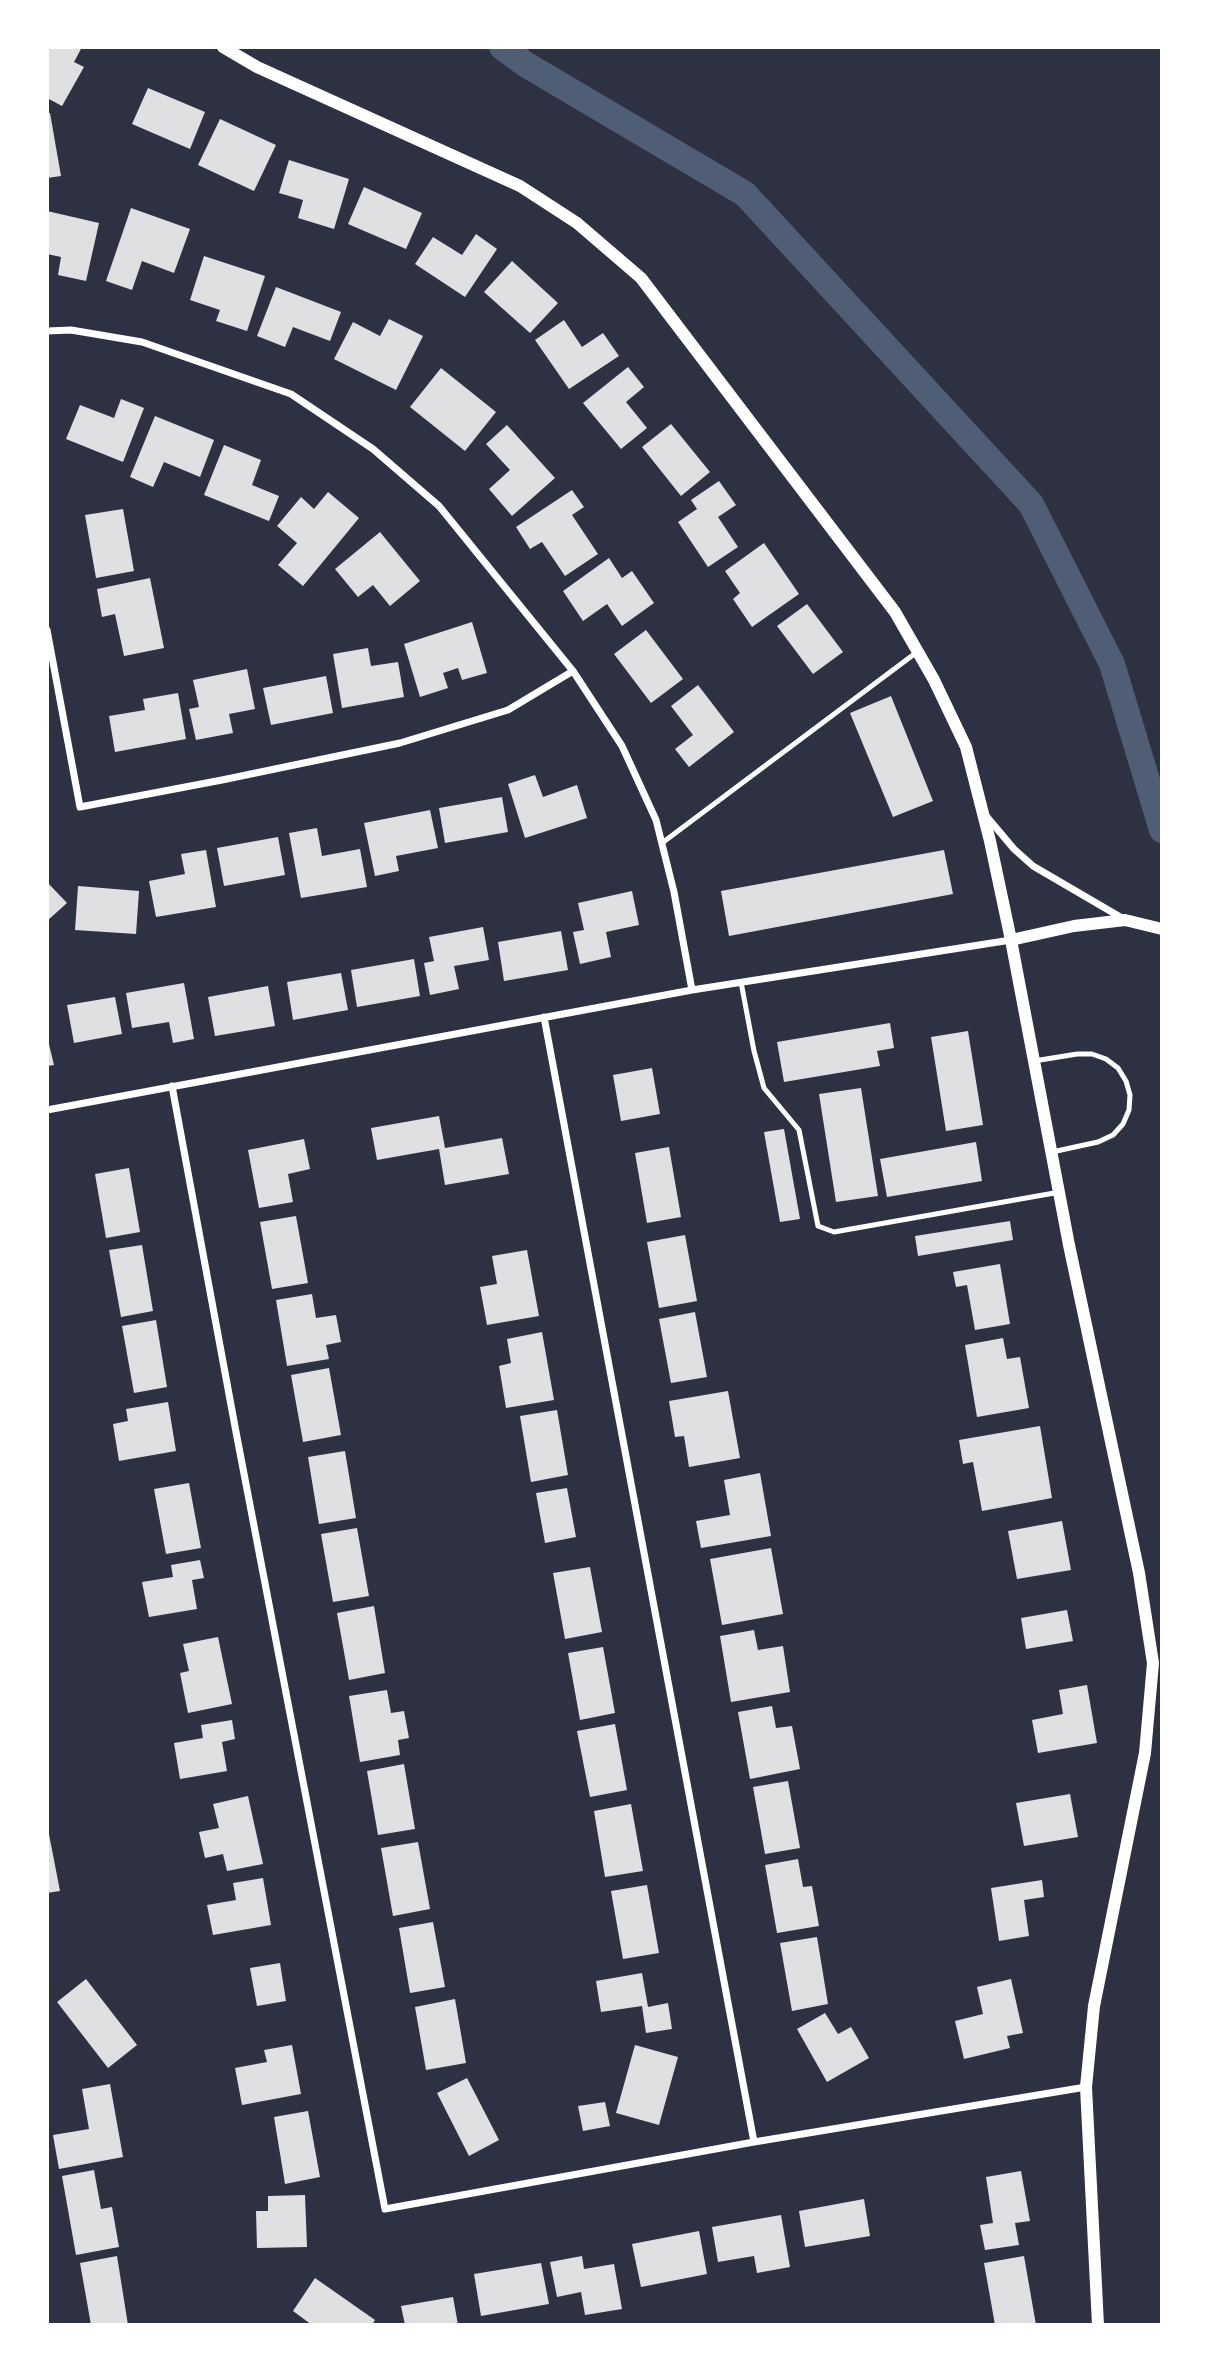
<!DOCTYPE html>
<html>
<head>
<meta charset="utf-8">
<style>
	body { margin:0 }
	#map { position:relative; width:1209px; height:2372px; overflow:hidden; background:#2d3142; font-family:Inter,sans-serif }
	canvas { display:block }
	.frame { position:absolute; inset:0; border:49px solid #fff; pointer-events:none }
</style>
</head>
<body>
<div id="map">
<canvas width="1209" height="2372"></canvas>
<div class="frame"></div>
</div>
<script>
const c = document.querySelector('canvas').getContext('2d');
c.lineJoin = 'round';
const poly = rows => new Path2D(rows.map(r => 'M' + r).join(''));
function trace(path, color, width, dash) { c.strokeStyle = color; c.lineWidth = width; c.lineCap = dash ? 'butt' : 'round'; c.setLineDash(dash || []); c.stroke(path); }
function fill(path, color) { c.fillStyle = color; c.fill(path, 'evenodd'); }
trace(poly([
	[502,47,525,64,745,194,1031,504,1112,664,1162,830]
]), '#4f5d75', 26);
fill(poly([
	[47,47,82,47,74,62,84,67,62,106,47,98],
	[148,88,205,112,190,149,132,124],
	[47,113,50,113,61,176,47,178],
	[220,119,276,145,254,191,198,165],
	[289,160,349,179,334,229,298,218,303,200,279,193],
	[364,187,422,213,406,249,348,224],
	[131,208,190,229,174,273,142,261,132,290,106,281],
	[47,211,99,223,86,281,58,275,61,257,47,254],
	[476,234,497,249,465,297,415,264,433,237,462,255],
	[204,256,265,276,247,331,216,321,220,310,190,300],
	[512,261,558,303,530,333,484,292],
	[276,287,341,312,330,341,293,327,285,347,257,336],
	[389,319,423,336,396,390,334,359,353,322,380,336],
	[564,320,582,347,603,333,619,356,569,389,535,340],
	[628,367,644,387,626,402,647,428,621,449,583,403],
	[441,368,496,412,465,451,410,407],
	[121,399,144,408,123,462,66,439,80,405,114,418],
	[155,416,214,440,200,477,164,462,153,487,130,477],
	[671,424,710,472,681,496,642,447],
	[507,425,555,478,512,516,489,489,510,470,486,444],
	[224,445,261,460,252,485,279,496,269,521,204,495],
	[719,481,736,505,718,517,738,547,708,567,678,522,697,509,691,500],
	[572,490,584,507,572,515,598,554,565,576,542,542,530,549,516,527],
	[328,492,359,518,303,586,278,565,297,543,277,526,301,497,314,509],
	[123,509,134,571,96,578,85,515],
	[380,532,420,581,390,606,373,585,358,597,335,569],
	[764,543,799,594,752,627,733,599,740,593,725,571],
	[609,558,622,578,632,571,654,603,622,626,607,604,583,621,563,591],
	[150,578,164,648,124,656,115,614,102,617,97,589],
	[807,604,843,652,813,674,777,626],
	[472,622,487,673,462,680,458,668,443,673,448,688,420,697,404,644],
	[646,630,683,679,651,703,614,654],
	[368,648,371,666,398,662,404,697,342,708,333,654],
	[247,669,255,709,229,714,233,733,196,740,189,709,199,707,193,680],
	[326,676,333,713,271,725,263,688],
	[698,685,734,732,689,767,675,749,693,735,671,706],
	[178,693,186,739,115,752,109,716,145,710,143,699],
	[891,696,933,801,893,817,850,713],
	[535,775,543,797,577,785,587,818,525,838,508,784],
	[502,797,508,832,445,843,439,808],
	[430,810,438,848,396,856,399,871,375,876,364,823],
	[317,828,322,856,360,849,367,887,301,898,289,833],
	[278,837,285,875,224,886,217,848],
	[206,850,216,907,156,917,149,881,185,874,181,854],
	[944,850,953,894,729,936,721,891],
	[47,882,67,903,47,921],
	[78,886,139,891,136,934,75,930],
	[632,891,639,925,606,932,611,957,580,964,573,932,584,930,578,903],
	[483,927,489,960,454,966,459,989,430,995,424,963,434,961,429,937],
	[561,931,568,970,504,981,498,942],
	[414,959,420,996,357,1007,351,970],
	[341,973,348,1010,293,1020,287,982],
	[184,983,194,1039,173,1043,169,1022,132,1028,126,993],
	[268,986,275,1026,215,1036,208,997],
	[115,997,122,1034,74,1043,67,1005],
	[890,1023,894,1048,877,1051,880,1066,784,1082,777,1042],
	[968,1031,983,1125,946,1131,931,1037],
	[47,1036,54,1065,47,1066],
	[652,1068,660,1114,621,1121,613,1075],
	[861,1088,878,1196,836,1202,819,1094],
	[439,1116,445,1148,502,1138,509,1174,445,1185,439,1149,377,1160,371,1128],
	[784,1129,800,1219,780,1222,764,1132],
	[304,1139,310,1169,288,1174,293,1202,259,1208,248,1150],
	[976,1142,982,1181,887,1197,880,1159],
	[669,1147,681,1217,647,1223,635,1153],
	[129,1168,140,1232,106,1238,95,1174],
	[296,1216,308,1283,272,1289,260,1222],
	[1010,1221,1013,1240,918,1256,915,1236],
	[685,1235,697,1301,659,1308,647,1242],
	[142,1245,153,1311,121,1317,109,1250],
	[527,1250,539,1316,487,1325,480,1287,497,1284,492,1256],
	[1000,1264,1010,1324,975,1330,967,1285,956,1287,953,1272],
	[312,1294,316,1318,336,1315,341,1342,326,1345,329,1359,287,1366,276,1300],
	[695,1312,707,1377,671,1383,659,1319],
	[156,1320,167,1387,134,1393,122,1326],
	[542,1332,554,1400,506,1408,499,1366,511,1363,507,1339],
	[1003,1338,1007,1359,1020,1357,1029,1408,977,1417,965,1345],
	[329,1368,341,1435,303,1442,291,1375],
	[728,1391,740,1458,689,1467,684,1436,675,1437,669,1401],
	[168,1402,176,1451,119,1461,113,1424,128,1421,126,1409],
	[557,1410,568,1475,531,1482,520,1416],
	[1040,1426,1052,1498,982,1511,973,1462,963,1464,959,1440],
	[345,1451,356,1518,319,1524,308,1457],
	[760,1473,771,1536,701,1548,696,1521,730,1515,724,1480],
	[189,1483,201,1548,166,1554,154,1489],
	[567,1488,576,1537,545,1543,536,1493],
	[1062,1521,1071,1570,1017,1579,1008,1531],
	[357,1528,369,1596,333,1602,321,1534],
	[771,1548,783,1614,722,1625,710,1559],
	[200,1560,204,1578,192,1580,197,1609,149,1617,142,1582,173,1577,171,1565],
	[590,1567,602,1632,565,1639,553,1573],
	[374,1606,385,1673,349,1680,337,1613],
	[1067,1610,1073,1641,1026,1649,1021,1618],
	[754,1630,758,1650,783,1646,790,1692,731,1702,720,1636],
	[218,1637,232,1704,188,1713,180,1673,189,1671,183,1644],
	[603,1647,615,1713,580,1720,568,1653],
	[1087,1685,1097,1743,1038,1753,1032,1720,1063,1714,1059,1690],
	[387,1690,391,1713,404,1711,409,1738,398,1740,400,1755,360,1762,349,1696],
	[772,1706,776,1728,792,1726,800,1769,750,1779,738,1712],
	[232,1720,235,1739,222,1742,227,1771,180,1779,174,1743,203,1738,201,1725],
	[615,1724,627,1790,590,1797,577,1731],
	[404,1764,415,1829,378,1835,367,1771],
	[788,1781,800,1848,765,1854,753,1787],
	[1070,1794,1078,1837,1024,1846,1016,1803],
	[248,1796,263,1864,227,1871,223,1854,205,1858,199,1832,219,1828,213,1804],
	[631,1804,643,1871,605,1877,594,1811],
	[47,1824,60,1891,47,1893],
	[418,1842,430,1909,393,1916,381,1848],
	[798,1859,803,1887,812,1886,819,1926,777,1933,765,1865],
	[263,1878,271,1925,213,1935,207,1905,236,1900,233,1883],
	[1042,1880,1044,1897,1024,1900,1029,1936,999,1941,991,1888],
	[647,1885,659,1953,623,1959,611,1891],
	[433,1922,445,1987,410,1993,399,1928],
	[817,1937,828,2004,792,2011,780,1943],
	[280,1963,286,2001,257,2006,250,1968],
	[642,1973,648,2007,668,2003,672,2029,646,2033,642,2006,601,2012,596,1981],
	[86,1979,137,2045,108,2068,57,2002],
	[1011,1979,1023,2033,1007,2036,1010,2048,964,2059,955,2021,983,2014,977,1987],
	[455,1999,466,2063,426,2070,415,2007],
	[825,2013,838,2034,851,2027,869,2058,827,2082,797,2029],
	[292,2045,301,2094,242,2105,235,2068,267,2062,264,2050],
	[635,2045,678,2057,659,2125,616,2113],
	[467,2078,499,2140,469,2156,437,2093],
	[110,2084,123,2157,59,2169,53,2135,89,2129,82,2089],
	[605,2102,610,2126,583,2131,578,2106],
	[308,2111,320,2177,285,2184,274,2117],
	[94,2170,101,2209,112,2207,119,2247,76,2255,62,2176],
	[1021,2171,1030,2221,1015,2223,1019,2245,985,2250,980,2225,993,2223,986,2177],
	[305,2195,307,2247,257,2248,256,2211,268,2211,268,2196],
	[864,2199,870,2236,805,2247,799,2211],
	[781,2215,790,2267,757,2273,754,2256,718,2262,712,2227],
	[699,2231,707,2274,641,2287,632,2244],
	[117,2256,128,2325,91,2325,80,2263],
	[582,2256,584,2269,614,2264,622,2309,585,2315,581,2292,557,2297,550,2262],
	[1024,2256,1036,2325,995,2325,984,2263],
	[541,2263,549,2304,481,2316,474,2274],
	[315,2278,375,2320,372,2325,312,2325,293,2311],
	[453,2297,458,2325,405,2325,401,2306]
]), '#e0e0e3');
trace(poly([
	[662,843,917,652],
	[741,982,754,1051,764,1088,799,1130,818,1226,834,1232,1060,1192],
	[1034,1061,1077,1054,1092,1054,1106,1059,1118,1068,1126,1081,1130,1095,1129,1110,1123,1124,1113,1135,1098,1142,1052,1152]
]), '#fff', 5);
trace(poly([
	[47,331,71,330,142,342,291,394,373,449,439,506,573,671,622,746,656,820,674,892,692,990],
	[47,630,80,807,222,780,400,743,508,710,573,671],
	[987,817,1014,849,1033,866,1122,918],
	[544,1017,754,2142],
	[172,1086,236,1432,385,2209,754,2142,1086,2087],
	[47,1110,692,990,1011,940]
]), '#fff', 7);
trace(poly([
	[223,47,257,67,520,186,577,223,641,278,895,612,934,680,966,747,990,841,1011,940,1069,1245,1139,1573,1153,1663,1145,1753,1094,2006,1086,2087,1098,2325],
	[1011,940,1074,926,1125,920,1162,929]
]), '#fff', 12);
</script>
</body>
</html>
